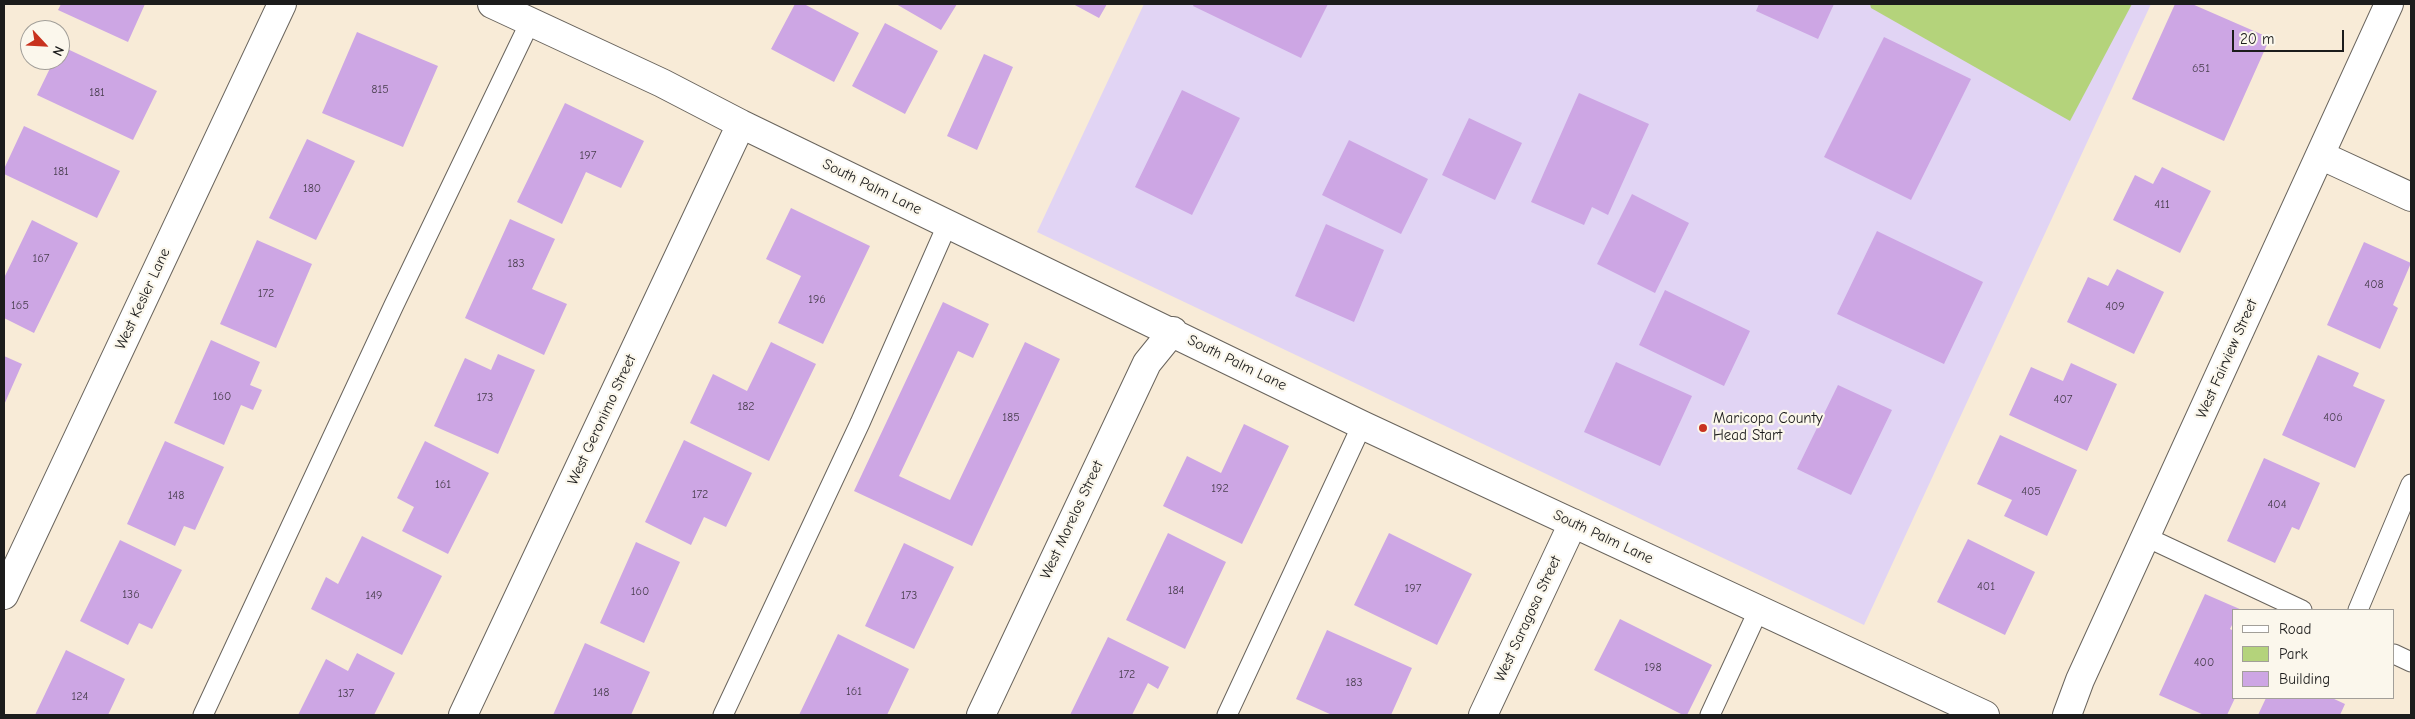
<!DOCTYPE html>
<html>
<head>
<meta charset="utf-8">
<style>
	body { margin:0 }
	#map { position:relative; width:2415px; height:719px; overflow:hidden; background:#f8ebd7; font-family:"Comic Neue",sans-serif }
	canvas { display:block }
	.frame { position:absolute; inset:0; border:5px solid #1c1c1c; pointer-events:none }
	.legend { position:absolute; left:2232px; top:609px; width:162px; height:90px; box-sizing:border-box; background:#fbf7ec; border:1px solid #a29f99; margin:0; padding:6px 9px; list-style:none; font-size:15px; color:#1c1c1c }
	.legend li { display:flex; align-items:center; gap:10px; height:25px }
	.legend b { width:25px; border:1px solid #a29f99 }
	.north { position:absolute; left:20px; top:20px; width:50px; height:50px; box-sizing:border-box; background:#fbf7ec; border:1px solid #a29f99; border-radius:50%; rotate:115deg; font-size:14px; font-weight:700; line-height:20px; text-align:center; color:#1c1c1c }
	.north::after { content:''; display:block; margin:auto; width:18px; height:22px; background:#c8321e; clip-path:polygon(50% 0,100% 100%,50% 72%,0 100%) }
	.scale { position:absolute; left:2232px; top:30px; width:112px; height:22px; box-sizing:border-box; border:2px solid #1c1c1c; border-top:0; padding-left:6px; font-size:15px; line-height:18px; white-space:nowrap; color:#1c1c1c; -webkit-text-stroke:4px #fbf7ec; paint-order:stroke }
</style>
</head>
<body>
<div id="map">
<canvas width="2415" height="719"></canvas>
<div class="frame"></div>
<ul class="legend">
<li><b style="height:6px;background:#fff"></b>Road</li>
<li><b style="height:14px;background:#b4d37b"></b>Park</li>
<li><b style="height:14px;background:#cda6e4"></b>Building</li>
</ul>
<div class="north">N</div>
<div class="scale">20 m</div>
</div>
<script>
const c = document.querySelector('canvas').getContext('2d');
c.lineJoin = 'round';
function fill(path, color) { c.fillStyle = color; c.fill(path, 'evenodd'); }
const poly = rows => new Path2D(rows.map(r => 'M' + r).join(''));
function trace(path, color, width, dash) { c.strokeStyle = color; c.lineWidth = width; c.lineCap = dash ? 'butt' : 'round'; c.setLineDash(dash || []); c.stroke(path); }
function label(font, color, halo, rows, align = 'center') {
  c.font = font + ' "Comic Neue",sans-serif'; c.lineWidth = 4.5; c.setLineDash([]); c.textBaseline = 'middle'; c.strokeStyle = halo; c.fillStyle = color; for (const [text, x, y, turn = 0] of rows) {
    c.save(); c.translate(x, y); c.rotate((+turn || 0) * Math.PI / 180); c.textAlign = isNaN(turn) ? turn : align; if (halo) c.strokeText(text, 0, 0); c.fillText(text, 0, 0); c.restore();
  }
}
fill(poly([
	[1144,4,2151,4,1864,625,1037,232]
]), '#e1d4f4');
fill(poly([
	[1870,4,2132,4,2070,121,1871,8]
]), '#b4d37b');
fill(poly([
	[61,4,145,4,128,42,58,10],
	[795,4,804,4,859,33,834,82,771,49],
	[896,4,957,4,941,30],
	[1073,4,1107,4,1099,18],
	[1194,4,1328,4,1301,58,1193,6],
	[1759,4,1834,4,1818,39,1756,11],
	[2175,4,2192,4,2270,38,2224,141,2132,99],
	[885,23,938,51,905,114,852,86],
	[357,32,438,66,403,147,322,113],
	[1884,37,1971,79,1911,200,1824,157],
	[61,46,157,91,133,140,37,95,54,60,60,60],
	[984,54,1013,67,977,150,947,136],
	[1182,90,1240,118,1192,215,1135,187],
	[1579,93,1649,124,1608,215,1592,207,1584,225,1531,202],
	[565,103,644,141,621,188,586,172,562,224,517,202],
	[1469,118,1522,143,1495,200,1442,175],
	[24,126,120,171,97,218,4,174,4,169],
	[307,139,355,161,316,240,269,218],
	[1349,140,1428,179,1401,234,1322,195],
	[2162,167,2211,191,2180,253,2113,220,2135,175,2153,184],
	[1632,194,1689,223,1655,293,1597,264],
	[791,208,870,246,823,344,778,323,801,276,766,259],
	[510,219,555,239,532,289,567,304,544,355,465,318],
	[32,220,78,243,34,333,4,318,4,278],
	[1326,224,1384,250,1354,322,1295,296],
	[1877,231,1983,282,1944,364,1837,314],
	[257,240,312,264,276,348,220,324],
	[2364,242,2411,263,2393,305,2398,308,2380,349,2327,325],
	[2117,269,2164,292,2134,354,2067,322,2088,277,2108,286],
	[1665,290,1750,331,1724,386,1639,345],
	[943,302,989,324,973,358,958,351,899,476,950,500,1025,342,1060,359,972,546,854,491],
	[211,340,260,362,250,385,262,390,253,410,241,405,224,445,174,423],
	[771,342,816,364,769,461,690,423,713,374,747,391],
	[498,354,535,370,498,454,434,426,465,358,491,370],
	[2318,355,2359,373,2353,386,2385,400,2355,468,2282,435],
	[4,356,22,364,4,405],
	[1616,362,1692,396,1660,466,1584,432],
	[2071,363,2117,384,2087,451,2009,415,2031,367,2063,381],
	[1838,385,1892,410,1851,495,1797,469],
	[1244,424,1289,446,1242,544,1163,506,1187,456,1221,473],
	[2000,435,2077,470,2047,536,2004,516,2012,500,1977,484],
	[684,440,752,473,726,527,704,517,691,545,645,522],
	[165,441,224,467,195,530,184,526,175,546,127,524],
	[425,441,489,473,448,554,402,531,414,507,397,498],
	[2264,458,2320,483,2299,530,2292,527,2275,563,2227,541],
	[1168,533,1226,562,1185,649,1126,620],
	[1389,533,1472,574,1437,645,1354,605],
	[362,536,442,576,402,655,311,609,326,577,338,584],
	[1968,539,2035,572,2005,635,1937,602],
	[120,540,182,570,152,629,139,623,128,645,80,621],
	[636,542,680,562,644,643,600,623],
	[904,543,954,567,914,649,865,626],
	[2205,594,2242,610,2234,610,2234,621,2230,629,2234,631,2234,698,2235,698,2227,715,2204,715,2159,695],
	[1620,619,1712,665,1687,715,1683,715,1594,670],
	[1327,630,1412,668,1391,715,1332,715,1296,699],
	[838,634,909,669,887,715,799,715],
	[1108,637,1169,667,1158,689,1148,683,1132,715,1070,715],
	[585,643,650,672,631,715,553,715],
	[66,650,125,679,108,715,35,715],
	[357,653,395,673,374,715,298,715,326,659,348,671],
	[2266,698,2332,698,2345,704,2340,715,2258,715]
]), '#cda6e4');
const service = poly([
	[2146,537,2302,610],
	[2358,610,2411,484],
	[2394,654,2411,662],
	[203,715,394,305,530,22],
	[723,715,860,423,948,223],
	[1227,715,1362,425],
	[1710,715,1759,609]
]);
const minor = poly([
	[492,4,662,83,741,124,1362,425,1985,715],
	[2320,155,2411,197],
	[4,595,282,4],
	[463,715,741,124],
	[981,715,1147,363,1173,331],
	[1483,715,1573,523],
	[2067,715,2080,680,2389,4]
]);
trace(service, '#69645d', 21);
trace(minor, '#69645d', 30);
trace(service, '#fff', 19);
trace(minor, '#fff', 28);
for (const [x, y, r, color] of [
	[1703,428,5,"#c8321e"]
]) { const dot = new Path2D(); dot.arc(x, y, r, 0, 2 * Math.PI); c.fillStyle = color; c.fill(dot); trace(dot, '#fbf7ec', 2); }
label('12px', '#483e4e', null, [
	["651",2201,69],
	["815",380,90],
	["181",97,93],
	["197",588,156],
	["181",61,172],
	["180",312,189],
	["411",2162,205],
	["167",41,259],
	["183",516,264],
	["408",2374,285],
	["172",266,294],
	["196",817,300],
	["165",20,306],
	["409",2115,307],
	["160",222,397],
	["173",485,398],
	["407",2063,400],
	["182",746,407],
	["185",1011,418],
	["406",2333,418],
	["161",443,485],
	["192",1220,489],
	["405",2031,492],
	["172",700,495],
	["148",176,496],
	["404",2277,505],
	["401",1986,587],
	["197",1413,589],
	["184",1176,591],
	["160",640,592],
	["136",131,595],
	["149",374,596],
	["173",909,596],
	["400",2204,663],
	["198",1653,668],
	["172",1127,675],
	["183",1354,683],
	["161",854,692],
	["148",601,693],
	["137",346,694],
	["124",80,697]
]);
label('15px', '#1c1c1c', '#fbf7ec', [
	["South Palm Lane",872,187,26],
	["West Kesler Lane",143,299,-65],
	["West Fairview Street",2227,359,-66],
	["South Palm Lane",1237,363,26],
	["West Geronimo Street",602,420,-65],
	["West Morelos Street",1072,520,-65],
	["South Palm Lane",1603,537,25],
	["West Saragosa Street",1528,619,-65]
]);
label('15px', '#1c1c1c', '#fbf7ec', [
	["Maricopa County",1713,419],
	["Head Start",1713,436]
], 'left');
</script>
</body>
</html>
